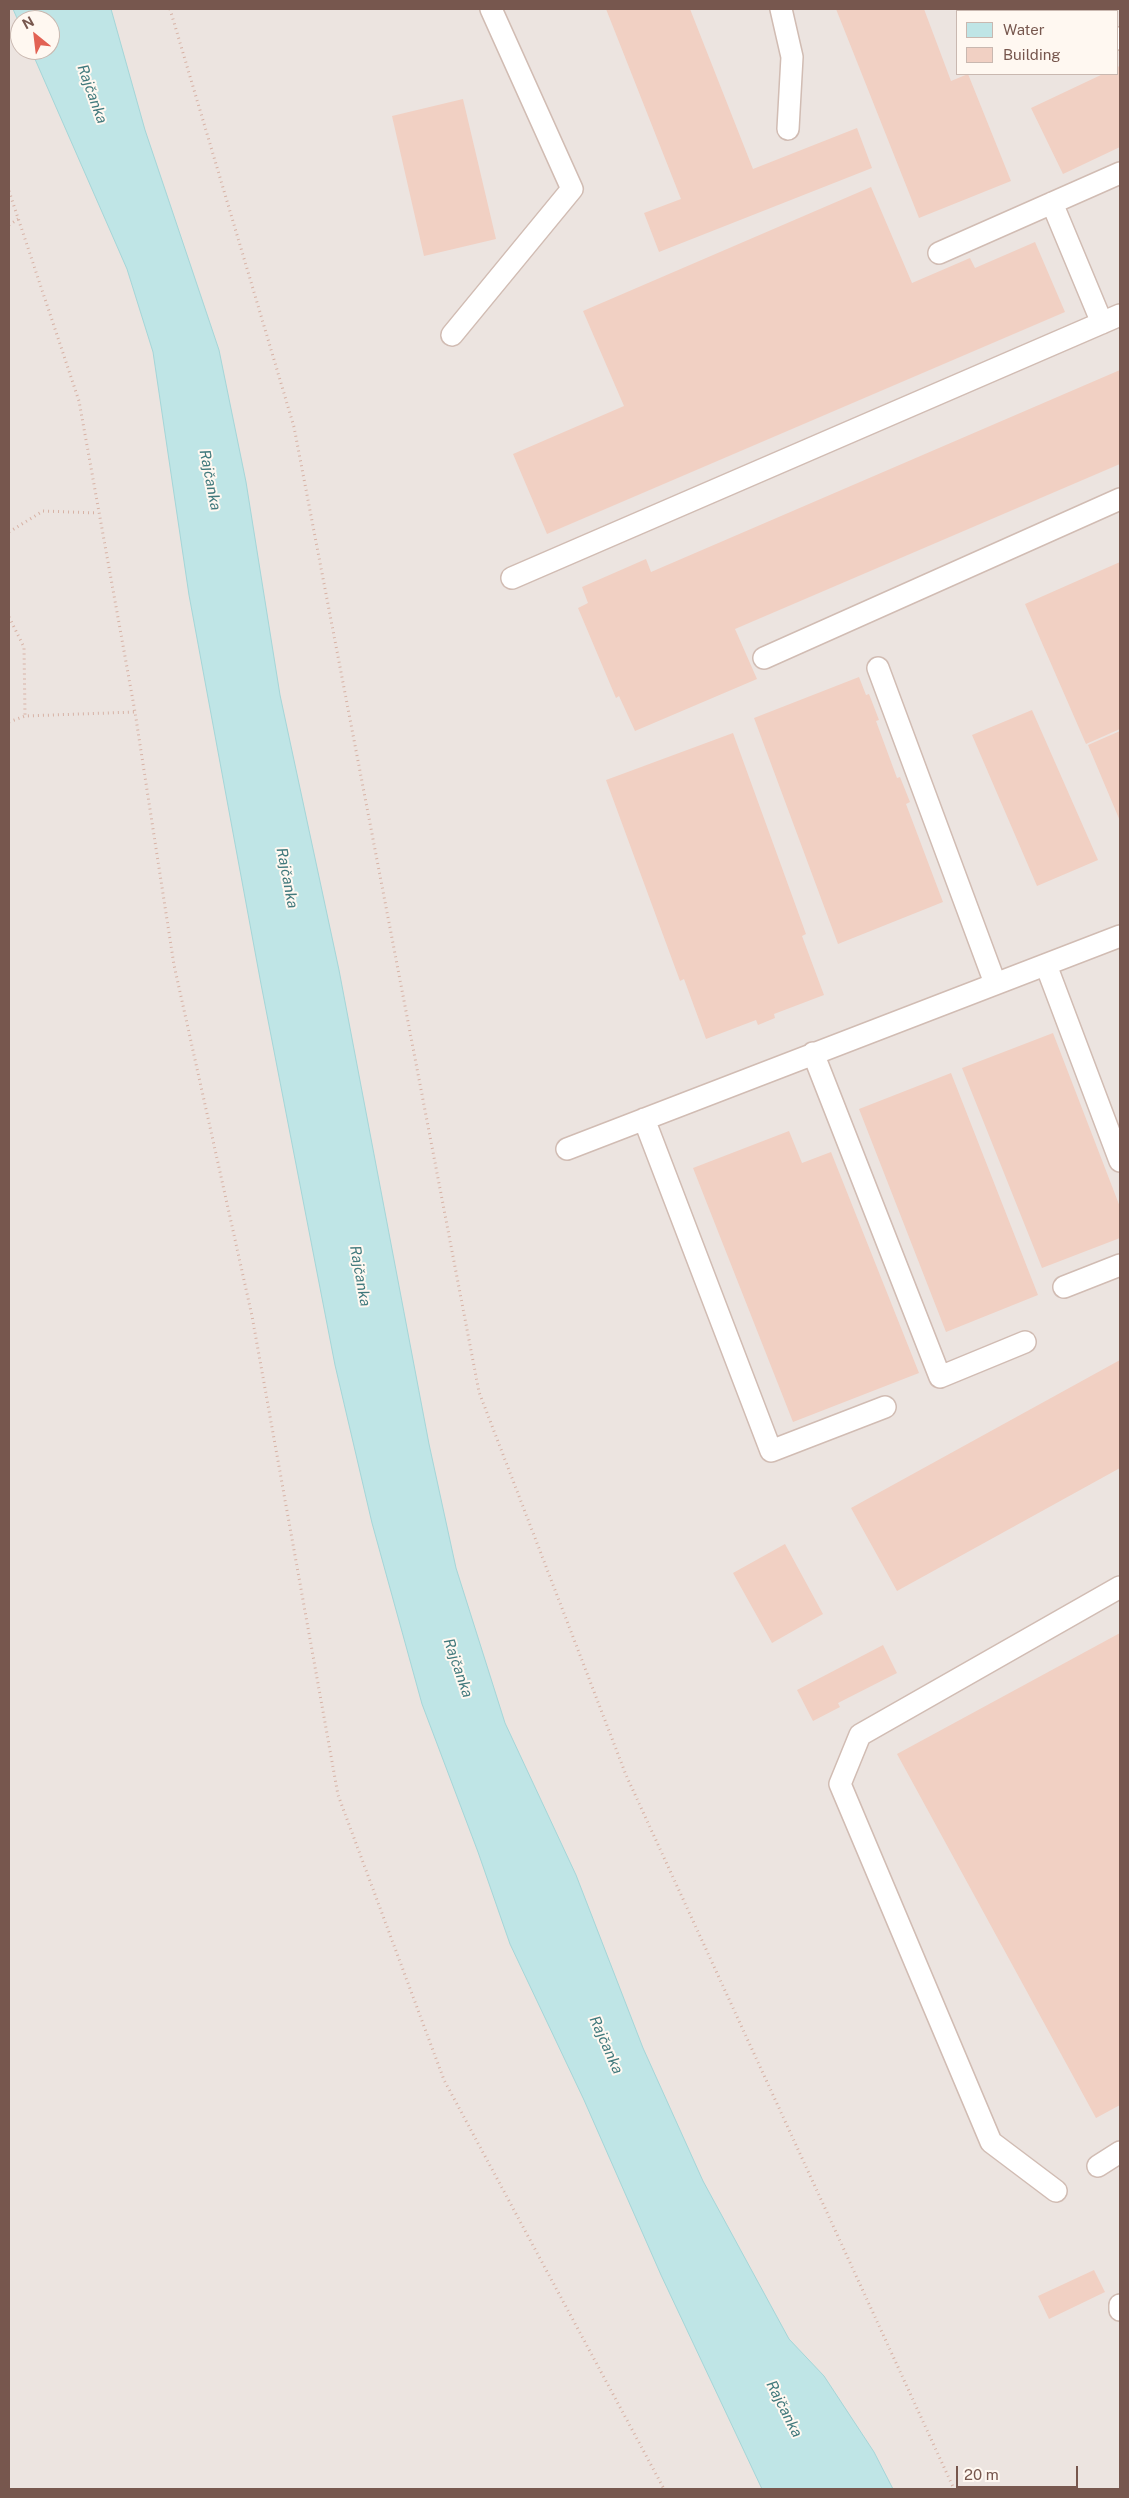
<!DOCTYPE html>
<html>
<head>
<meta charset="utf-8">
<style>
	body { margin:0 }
	#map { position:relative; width:1129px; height:2498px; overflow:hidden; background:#fcf3eb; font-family:"Public Sans",sans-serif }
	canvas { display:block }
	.frame { position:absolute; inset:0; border:10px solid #77574e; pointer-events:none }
	.legend { position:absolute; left:956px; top:10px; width:162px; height:65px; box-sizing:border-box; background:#fff8f1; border:1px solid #c9b8b0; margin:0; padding:6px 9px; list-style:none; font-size:15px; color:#77574e }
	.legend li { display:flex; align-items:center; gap:10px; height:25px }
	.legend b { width:25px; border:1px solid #c9b8b0 }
	.north { position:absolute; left:10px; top:10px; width:50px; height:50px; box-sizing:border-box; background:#fff8f1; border:1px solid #c9b8b0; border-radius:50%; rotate:331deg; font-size:14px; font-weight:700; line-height:20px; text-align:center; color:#77574e }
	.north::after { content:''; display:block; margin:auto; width:18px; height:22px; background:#e26254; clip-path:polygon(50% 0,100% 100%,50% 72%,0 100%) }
	.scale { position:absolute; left:956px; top:2466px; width:122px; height:22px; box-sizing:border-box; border:2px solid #77574e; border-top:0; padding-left:6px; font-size:15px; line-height:18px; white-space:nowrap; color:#77574e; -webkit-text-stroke:4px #fff8f1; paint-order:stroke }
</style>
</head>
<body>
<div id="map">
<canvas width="1129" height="2498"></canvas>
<div class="frame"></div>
<ul class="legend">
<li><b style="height:14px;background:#bfe5e6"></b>Water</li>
<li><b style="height:14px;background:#f1d0c3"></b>Building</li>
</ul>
<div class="north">N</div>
<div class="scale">20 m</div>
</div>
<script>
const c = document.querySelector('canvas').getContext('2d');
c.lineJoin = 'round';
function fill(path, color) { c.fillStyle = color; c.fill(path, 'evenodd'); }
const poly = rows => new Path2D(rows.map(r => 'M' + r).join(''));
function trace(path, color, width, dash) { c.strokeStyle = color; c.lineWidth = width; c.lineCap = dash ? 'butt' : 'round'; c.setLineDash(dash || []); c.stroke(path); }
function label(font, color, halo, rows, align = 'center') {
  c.font = font + ' "Public Sans",sans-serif'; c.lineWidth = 4; c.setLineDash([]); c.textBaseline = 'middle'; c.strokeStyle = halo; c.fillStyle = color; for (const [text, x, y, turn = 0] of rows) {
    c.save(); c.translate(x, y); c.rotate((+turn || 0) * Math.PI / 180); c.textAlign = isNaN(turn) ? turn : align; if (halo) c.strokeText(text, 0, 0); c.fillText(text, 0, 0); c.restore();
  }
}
fill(poly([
	[9,9,1120,9,1120,2489,9,2489],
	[958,11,1118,11,1118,74,958,74],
	[20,20,50,20,50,50,20,50]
]), '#ece4e0');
const water = poly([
	[13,9,111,9,145,130,219,350,246,482,280,695,339,970,429,1444,456,1568,505,1723,576,1875,643,2048,703,2181,789,2339,824,2376,874,2452,893,2489,762,2489,661,2275,584,2100,510,1944,478,1852,422,1704,372,1523,335,1365,261,984,189,595,153,352,127,269,31,50,50,50,50,20,20,20,20,25,13,9]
]);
fill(water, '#bfe5e6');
trace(water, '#a5d6d8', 1);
fill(poly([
	[606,9,690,9,753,169,857,128,872,168,659,252,644,213,681,199],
	[836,9,924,9,951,81,968,74,1011,181,919,218],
	[1120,65,1120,147,1063,174,1031,108,1103,74,1118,74,1118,67],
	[463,99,496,239,424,256,392,116],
	[871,187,912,283,970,258,975,268,1035,242,1065,312,547,534,513,454,624,406,583,311],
	[1120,370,1120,464,735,629,757,679,635,731,619,696,616,698,578,608,588,603,582,587,646,559,651,572],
	[1120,562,1120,729,1086,744,1025,604],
	[859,677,866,695,869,694,879,720,876,721,897,778,900,777,910,802,906,804,943,902,838,944,754,718],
	[1032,710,1098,860,1037,886,972,735],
	[1120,731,1120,821,1088,745],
	[733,733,806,934,802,936,824,995,774,1014,775,1018,758,1025,756,1020,706,1039,684,979,680,981,606,780],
	[1053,1033,1120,1207,1120,1238,1042,1268,962,1068],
	[951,1073,1038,1295,946,1332,859,1109],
	[789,1131,802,1163,831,1152,919,1373,793,1422,693,1168],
	[1120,1360,1120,1468,897,1591,851,1508],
	[785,1544,823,1614,772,1643,733,1573],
	[1120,1633,1120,2105,1096,2118,897,1754],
	[883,1645,897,1673,838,1703,840,1707,813,1721,797,1690],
	[1094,2270,1105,2292,1049,2319,1038,2296]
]), '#f1d0c3');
const service = poly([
	[781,9,792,57,788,129],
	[1058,9,1063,11],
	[1118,38,1120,39],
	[1052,203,1102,323],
	[939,253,1120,173],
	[452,335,572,189,491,9],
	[512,578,1120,315],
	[764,658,1120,499],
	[878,668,995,983],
	[1046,965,1120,1161],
	[813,1053,940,1377,1025,1342],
	[644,1119,771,1451,885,1407],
	[567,1149,1120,936],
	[1064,1287,1120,1265],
	[1098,2166,1120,2152],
	[1056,2191,991,2142,840,1784,860,1735,1120,1587],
	[1120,2305,1120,2310]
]);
trace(service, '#d1bcb3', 24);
trace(poly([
	[170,9,294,427,479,1392,626,1775,954,2489],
	[9,191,79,401,135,712,174,965,252,1316,338,1795,444,2080,664,2489],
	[9,225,18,219],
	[9,532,43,511,98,513],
	[9,617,24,647,25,716],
	[9,722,25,716,135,712]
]), '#d7b2a5', 3, [1, 4]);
trace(service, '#fff', 21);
label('italic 15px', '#41797c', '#fff8f1', [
	["Rajčanka",92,94,70],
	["Rajčanka",210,480,79],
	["Rajčanka",287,878,79],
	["Rajčanka",360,1276,80],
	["Rajčanka",458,1668,71],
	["Rajčanka",606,2045,66],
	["Rajčanka",784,2409,63]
]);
</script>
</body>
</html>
